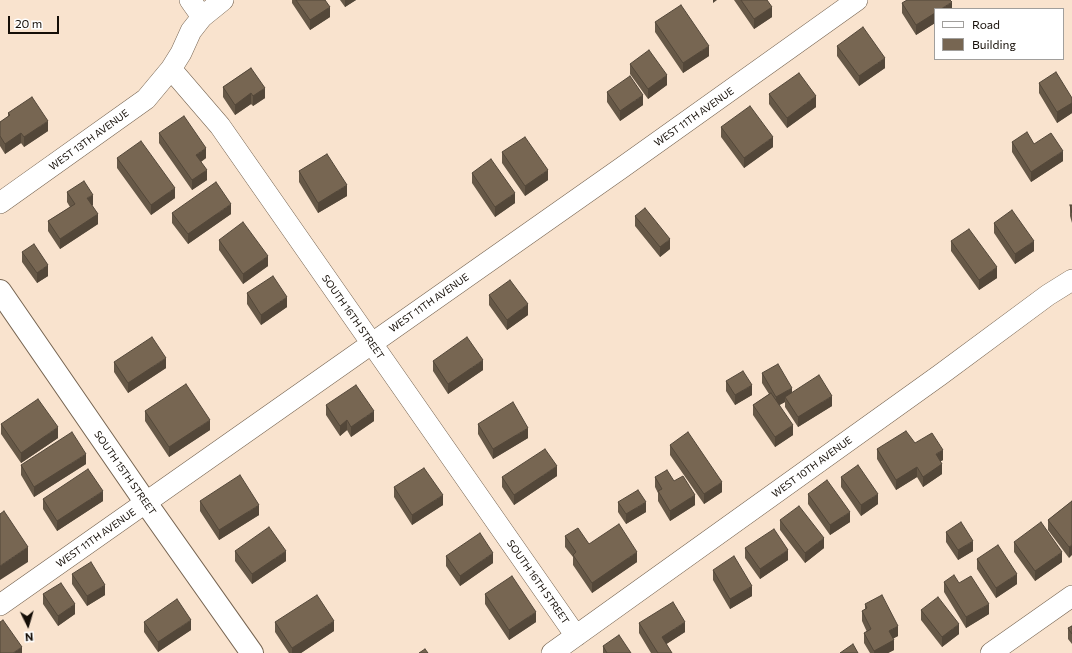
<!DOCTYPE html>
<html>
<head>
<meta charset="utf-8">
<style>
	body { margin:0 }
	#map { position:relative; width:1072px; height:653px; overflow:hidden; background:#f9e3ce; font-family:Commissioner,sans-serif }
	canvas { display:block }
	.legend { position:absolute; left:934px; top:8px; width:130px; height:52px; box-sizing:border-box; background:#fff; border:1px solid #a19f9c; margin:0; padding:5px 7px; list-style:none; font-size:12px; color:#150e07 }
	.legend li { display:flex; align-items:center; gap:8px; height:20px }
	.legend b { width:20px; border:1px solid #a19f9c }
	.north { position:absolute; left:8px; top:605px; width:40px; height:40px; -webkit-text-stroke:3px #fff; paint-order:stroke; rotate:175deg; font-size:11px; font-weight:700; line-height:16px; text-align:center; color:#150e07 }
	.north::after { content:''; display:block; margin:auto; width:14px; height:18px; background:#150e07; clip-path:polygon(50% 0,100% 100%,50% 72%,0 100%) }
	.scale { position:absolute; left:8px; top:16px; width:51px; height:18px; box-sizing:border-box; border:2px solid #150e07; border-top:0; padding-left:5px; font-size:12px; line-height:14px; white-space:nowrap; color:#150e07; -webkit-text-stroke:3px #fff; paint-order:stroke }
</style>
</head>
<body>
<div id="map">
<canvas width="1072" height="653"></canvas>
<ul class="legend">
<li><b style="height:5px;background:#fff"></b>Road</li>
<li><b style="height:11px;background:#776652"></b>Building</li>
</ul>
<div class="north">N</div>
<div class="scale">20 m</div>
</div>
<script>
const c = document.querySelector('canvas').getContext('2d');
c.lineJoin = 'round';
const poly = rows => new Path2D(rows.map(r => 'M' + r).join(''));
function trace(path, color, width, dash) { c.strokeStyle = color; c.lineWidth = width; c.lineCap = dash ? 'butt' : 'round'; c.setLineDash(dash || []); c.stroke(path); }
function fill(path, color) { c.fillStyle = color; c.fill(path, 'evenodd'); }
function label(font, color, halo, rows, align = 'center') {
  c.font = font + ' Commissioner,sans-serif'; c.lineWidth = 3.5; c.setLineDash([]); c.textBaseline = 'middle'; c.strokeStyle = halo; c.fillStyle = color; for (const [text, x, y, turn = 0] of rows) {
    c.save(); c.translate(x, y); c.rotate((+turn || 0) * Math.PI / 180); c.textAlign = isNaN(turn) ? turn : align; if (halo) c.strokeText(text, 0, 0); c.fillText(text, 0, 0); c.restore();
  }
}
const minor = poly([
	[190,0,202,17],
	[171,69,220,126,576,636],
	[0,203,146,99,171,69,181,53,191,31,202,17,223,0],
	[0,605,620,169,857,0],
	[552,653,940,375,1048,295,1072,280],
	[991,653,1072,596]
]);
const major = poly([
	[0,291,146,503,252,653]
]);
trace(minor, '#766451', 22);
trace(major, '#766451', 24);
trace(minor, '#fff', 21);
trace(major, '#fff', 22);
fill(poly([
	[292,0,325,0,330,17,310,30,292,3],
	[340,0,356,0,345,7],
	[734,0,767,0,772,17,754,29],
	[902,3,952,9,935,9,935,23,916,35,902,13],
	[655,22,709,56,683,73,655,32],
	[837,46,885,68,859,86,837,56],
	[630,64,667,85,648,99,630,74],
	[251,68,265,98,253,106,251,104,235,115,223,97,223,87],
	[1039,83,1072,98,1072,113,1057,123,1039,93],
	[607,92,643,105,620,121,607,102],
	[769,94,816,107,787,128,769,104],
	[8,113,48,131,24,147,21,143,5,154,0,146,0,122,8,117],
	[721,127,773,147,744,168,721,137],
	[159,133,206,158,201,162,207,180,192,190,159,143],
	[1012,142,1034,144,1063,161,1031,182,1012,152],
	[502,152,548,180,525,196,502,163],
	[117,158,175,198,151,215,117,168],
	[299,171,347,196,318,213,299,182],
	[472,173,515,203,495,217,472,183],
	[67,192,93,205,92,205,98,224,60,249,48,231,48,221,70,207,67,202],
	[1070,205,1072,205,1072,223,1070,216],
	[172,213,231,214,188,244,172,223],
	[635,216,670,249,660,257,635,226],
	[994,223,1034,251,1015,264,994,233],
	[219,240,268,266,243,284,219,250],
	[951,241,997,278,979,290,951,251],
	[22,252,48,276,37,283,22,262],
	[247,293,287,307,261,325,247,304],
	[489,295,528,315,507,330,489,305],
	[433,361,483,370,448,394,433,371],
	[114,362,166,368,128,393,114,372],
	[762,373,792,393,832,406,798,427,785,407,785,402,779,405,793,435,775,447,753,415,753,405,769,394,762,383],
	[726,381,752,395,735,405,726,391],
	[326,405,374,421,351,437,347,430,340,436,326,415],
	[145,411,210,430,169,457,145,421],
	[1,424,58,438,21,463,1,434],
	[478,424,528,438,493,459,478,434],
	[915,443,943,460,941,461,942,474,923,487,917,477,896,490,877,459,877,449],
	[670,445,722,492,704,504,670,455],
	[86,464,34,497,21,475,21,465],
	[557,476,514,505,502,487,502,477],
	[655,477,674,481,695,505,670,521,658,501,658,493,655,487],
	[841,477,878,504,861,516,841,487],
	[394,487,443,505,412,525,394,497],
	[808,494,850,522,830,535,808,504],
	[43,499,103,501,57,531,43,509],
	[200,501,259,515,219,540,200,511],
	[1072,501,1069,558,1048,530,1048,520],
	[618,502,646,512,626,524,618,512],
	[780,520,824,548,805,563,780,530],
	[946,532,973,551,958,560,946,542],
	[565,536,589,544,637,562,592,593,573,565,573,557,565,547],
	[1014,542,1062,562,1035,581,1014,552],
	[745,548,788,560,760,579,745,558],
	[235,551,286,561,252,584,235,561],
	[446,556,493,563,460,586,446,566],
	[977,559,1017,584,996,598,977,569],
	[713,570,752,596,730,609,713,580],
	[72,574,105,595,87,606,72,584],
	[944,582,989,614,966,628,944,592],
	[43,594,75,614,58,626,43,604],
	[485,594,536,622,509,640,485,604],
	[865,604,898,636,893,638,894,650,888,653,870,653,864,643,864,633,867,632,862,621,862,611,865,609],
	[921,610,959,634,942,647,921,620],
	[144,622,191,630,158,652,144,632],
	[275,622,334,631,301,653,289,653,275,632],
	[639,623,685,632,666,644,672,653,651,653,639,633],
	[1072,626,1072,644,1068,639,1068,628],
	[603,646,631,653,603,653]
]), '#665847');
fill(poly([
	[345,0,356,0,345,7],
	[713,0,717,0,713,3],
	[952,2,952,9,941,9],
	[330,7,330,17,310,30,310,20],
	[772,7,772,17,754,29,754,19],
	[935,13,935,23,916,35,916,25],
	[709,46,709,56,683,73,683,63],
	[885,58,885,68,859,86,859,76],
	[667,75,667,85,648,99,648,89],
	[265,88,265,98,253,106,253,96],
	[251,93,251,104,235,115,235,105],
	[643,95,643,105,620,121,620,111],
	[816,96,816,107,787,128,787,118],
	[1072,103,1072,113,1057,123,1057,112],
	[48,121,48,131,24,147,24,137],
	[21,133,21,143,5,154,5,144],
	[773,137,773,147,744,168,744,158],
	[206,148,206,158,196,165,196,155],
	[1063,151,1063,161,1031,182,1031,172],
	[207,170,207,180,192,190,192,180],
	[548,170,548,180,525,196,525,186],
	[347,185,347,196,318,213,318,203],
	[175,188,175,198,151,215,151,205],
	[515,193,515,203,495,217,495,207],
	[93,195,93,205,87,208,87,198],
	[231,204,231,214,188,244,188,234],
	[98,214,98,224,60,249,60,239],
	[670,239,670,249,660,257,660,247],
	[1034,241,1034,251,1015,264,1015,254],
	[268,256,268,266,243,284,243,274],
	[48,265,48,276,37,283,37,273],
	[997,267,997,278,979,290,979,280],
	[287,297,287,307,261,325,261,315],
	[528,304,528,315,507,330,507,320],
	[166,358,166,368,128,393,128,383],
	[483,360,483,370,448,394,448,384],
	[752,385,752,395,735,405,735,395],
	[792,388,792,398,785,397,785,402,776,407,776,397],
	[832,396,832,406,798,427,798,417],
	[374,411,374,421,351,437,351,427],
	[210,420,210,430,169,457,169,447],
	[347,420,347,430,340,436,340,426],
	[793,425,793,435,775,447,775,437],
	[58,427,58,438,21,463,21,453],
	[528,428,528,438,493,459,493,449],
	[943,450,943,460,936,464,936,454],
	[86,454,86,464,34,497,34,487],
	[942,464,942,474,923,487,923,477],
	[557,466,557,476,514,505,514,495],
	[917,467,917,477,896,490,896,480],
	[722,482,722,492,704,504,704,494],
	[103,491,103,501,57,531,57,521],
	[878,494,878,504,861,516,861,505],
	[443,495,443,505,412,525,412,515],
	[695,495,695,505,670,521,670,511],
	[646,502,646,512,626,524,626,514],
	[259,505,259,515,219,540,219,530],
	[850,512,850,522,830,535,830,525],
	[824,538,824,548,805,563,805,553],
	[973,541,973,551,958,560,958,550],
	[1072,545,1072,555,1069,558,1069,547],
	[28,547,28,562,0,580,0,566],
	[788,550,788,560,760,579,760,569],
	[286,551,286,561,252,584,252,574],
	[637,552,637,562,592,593,592,583],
	[1062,552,1062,562,1035,581,1035,571],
	[493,553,493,563,460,586,460,576],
	[1017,574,1017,584,996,598,996,588],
	[105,585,105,595,87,606,87,596],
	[752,586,752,596,730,609,730,599],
	[75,604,75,614,58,626,58,616],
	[989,604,989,614,966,628,966,617],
	[536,612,536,622,509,640,509,630],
	[191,620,191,630,158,652,158,642],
	[334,621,334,631,301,653,292,653,292,648],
	[685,622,685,632,662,647,662,637],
	[959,624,959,634,942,647,942,637],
	[898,626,898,636,889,641,889,631],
	[894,640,894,650,888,653,874,653,874,651],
	[22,647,22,653,13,653]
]), '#534739');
const building = poly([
	[296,0,325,0,330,7,310,20,296,0],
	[741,0,767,0,772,7,754,19,741,0],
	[907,0,950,0,952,2,941,9,935,9,935,13,916,25,902,3,907,0],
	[681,5,709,46,683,63,655,22,681,5],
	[863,27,885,58,859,76,837,46,863,27],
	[649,50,667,75,648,89,630,64,649,50],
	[251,68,265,88,253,96,251,93,235,105,223,87,251,68],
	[1056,72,1072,98,1072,103,1057,112,1039,83,1056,72],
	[799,73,816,96,787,118,769,94,799,73],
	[630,76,643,95,620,111,607,92,630,76],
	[32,97,48,121,24,137,21,133,5,144,0,136,0,122,10,115,8,113,32,97],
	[750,106,773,137,744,158,721,127,750,106],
	[184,116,206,148,196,155,207,170,192,180,159,133,184,116],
	[1027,132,1034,144,1051,133,1063,151,1031,172,1012,142,1027,132],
	[525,137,548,170,525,186,502,152,525,137],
	[141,141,175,188,151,205,117,158,141,141],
	[327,154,347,185,318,203,299,171,327,154],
	[491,159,515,193,495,207,472,173,491,159],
	[84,181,93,195,87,198,98,214,60,239,48,221,75,204,67,192,84,181],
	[216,182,231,204,188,234,172,213,216,182],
	[1070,205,1072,205,1072,213,1070,205],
	[645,208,670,239,660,247,635,216,645,208],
	[1012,210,1034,241,1015,254,994,223,1012,210],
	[243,222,268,256,243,274,219,240,243,222],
	[969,229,997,267,979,280,951,241,969,229],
	[34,244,48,265,37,273,22,252,34,244],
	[273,276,287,297,261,315,247,293,273,276],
	[510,280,528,304,507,320,489,295,510,280],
	[152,337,166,358,128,383,114,362,152,337],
	[467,337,483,360,448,384,433,361,467,337],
	[778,364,792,388,776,397,762,373,778,364],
	[743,371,752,385,735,395,726,381,743,371],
	[819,375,832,396,798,417,785,397,819,375],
	[186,384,210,420,169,447,145,411,186,384],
	[356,385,374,411,351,427,347,420,340,426,326,405,356,385],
	[771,393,793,425,775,437,753,405,771,393],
	[38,399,58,427,21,453,1,424,38,399],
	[513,402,528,428,493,449,478,424,513,402],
	[906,431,915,443,932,433,943,450,936,454,942,464,923,477,917,467,896,480,877,449,906,431],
	[72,432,86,454,34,487,21,465,72,432],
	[688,432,722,482,704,494,670,445,688,432],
	[545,449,557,466,514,495,502,477,545,449],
	[858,465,878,494,861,505,841,477,858,465],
	[424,468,443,495,412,515,394,487,424,468],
	[88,469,103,491,57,521,43,499,88,469],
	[667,470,674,481,683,476,695,495,670,511,658,491,662,489,655,477,667,470],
	[240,475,259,505,219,530,200,501,240,475],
	[827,480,850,512,830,525,808,494,827,480],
	[638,490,646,502,626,514,618,502,638,490],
	[1072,501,1072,545,1069,547,1048,520,1072,501],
	[799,506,824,538,805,553,780,520,799,506],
	[4,511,28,547,0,566,0,514,4,511],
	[961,522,973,541,958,550,946,532,961,522],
	[1041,522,1062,552,1035,571,1014,542,1041,522],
	[619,524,637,552,592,583,573,555,576,552,565,536,578,528,589,544,619,524],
	[269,527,286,551,252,574,235,551,269,527],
	[774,529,788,550,760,569,745,548,774,529],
	[480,533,493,553,460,576,446,556,480,533],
	[998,545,1017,574,996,588,977,559,998,545],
	[734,556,752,586,730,599,713,570,734,556],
	[91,562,105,585,87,596,72,574,91,562],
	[954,575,959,583,971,576,989,604,966,617,944,582,954,575],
	[512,576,536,612,509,630,485,594,512,576],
	[61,583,75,604,58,616,43,594,61,583],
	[317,595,334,621,292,648,275,622,317,595],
	[882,595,898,626,889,631,894,640,874,651,864,633,871,629,862,611,867,608,865,604,882,595],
	[938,597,959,624,942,637,921,610,938,597],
	[177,599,191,620,158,642,144,622,177,599],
	[673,602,685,622,662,637,672,653,658,653,639,623,673,602],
	[3,620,22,647,13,653,0,653,0,622,3,620],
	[1072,626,1072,634,1068,628,1072,626],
	[619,635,631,653,607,653,603,646,619,635],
	[853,644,858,653,840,653,853,644],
	[425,649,428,653,419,653,425,649]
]);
fill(building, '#776652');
trace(building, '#534739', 1);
label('10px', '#150e07', '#fff', [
	["WEST 11TH AVENUE",694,117,-35],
	["WEST 13TH AVENUE",89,140,-36],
	["WEST 11TH AVENUE",429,303,-35],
	["SOUTH 16TH STREET",353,317,55],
	["WEST 10TH AVENUE",812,467,-36],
	["SOUTH 15TH STREET",125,473,55],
	["WEST 11TH AVENUE",96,538,-35],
	["SOUTH 16TH STREET",538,582,55]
]);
</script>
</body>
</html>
